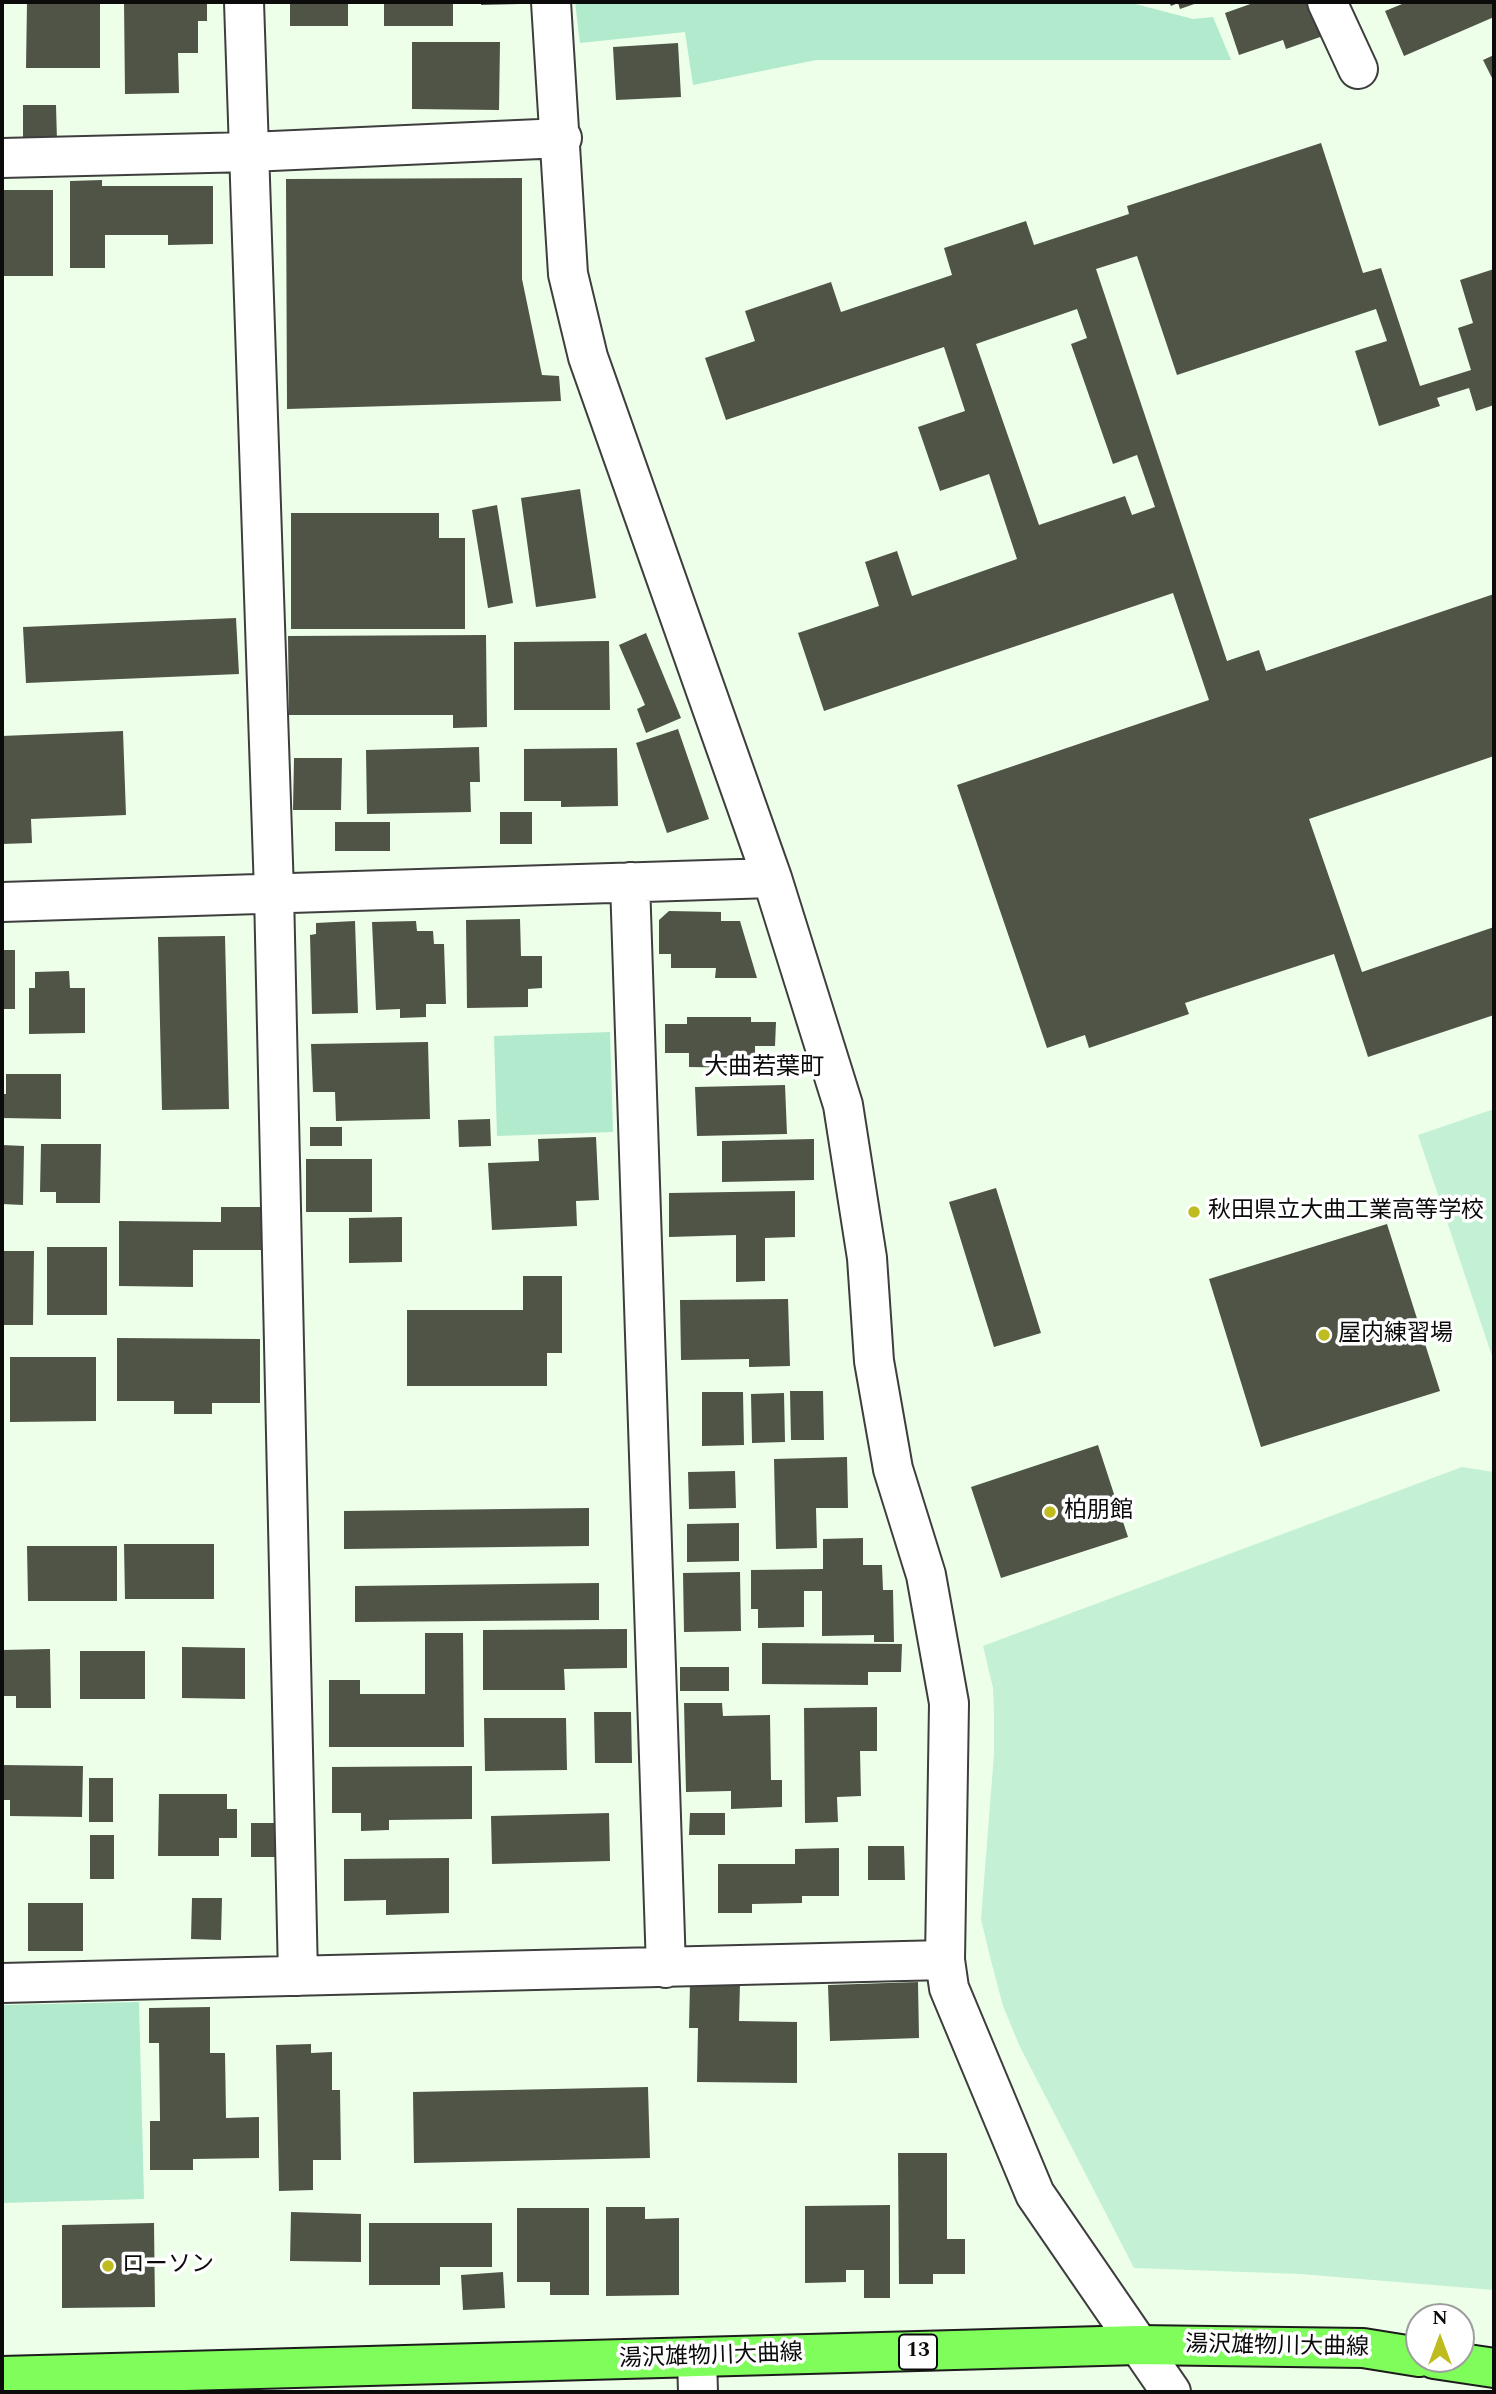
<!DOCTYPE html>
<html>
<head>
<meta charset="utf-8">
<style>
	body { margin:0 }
	#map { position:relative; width:1496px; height:2394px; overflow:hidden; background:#edffe9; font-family:Spectral,serif }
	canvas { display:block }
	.frame { position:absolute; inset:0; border:4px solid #0b0b0b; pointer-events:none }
	.north { position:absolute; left:1405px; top:2303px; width:70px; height:70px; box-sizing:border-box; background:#fff; border:2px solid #9d9d9d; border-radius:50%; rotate:0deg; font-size:19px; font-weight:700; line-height:28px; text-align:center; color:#0b0b0b }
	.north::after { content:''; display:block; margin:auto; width:24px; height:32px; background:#bfbc1f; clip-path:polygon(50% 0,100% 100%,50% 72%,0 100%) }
</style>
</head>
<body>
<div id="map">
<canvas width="1496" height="2394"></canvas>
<div class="frame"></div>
<div class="north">N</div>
</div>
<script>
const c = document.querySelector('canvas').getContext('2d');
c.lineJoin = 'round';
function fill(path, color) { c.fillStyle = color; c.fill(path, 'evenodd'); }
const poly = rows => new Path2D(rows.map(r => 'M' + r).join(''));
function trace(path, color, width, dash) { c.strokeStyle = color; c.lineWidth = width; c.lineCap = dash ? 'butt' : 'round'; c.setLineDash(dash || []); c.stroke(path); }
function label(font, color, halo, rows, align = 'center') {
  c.font = font + ' Spectral,"Noto Sans JP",serif'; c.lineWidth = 7; c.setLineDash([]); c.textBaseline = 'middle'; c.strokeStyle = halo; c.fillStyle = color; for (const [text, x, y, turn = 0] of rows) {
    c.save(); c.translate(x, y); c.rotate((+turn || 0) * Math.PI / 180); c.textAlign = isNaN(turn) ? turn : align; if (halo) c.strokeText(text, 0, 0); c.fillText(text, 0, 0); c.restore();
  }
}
fill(poly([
	[575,2,1128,2,1193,19,1213,17,1231,60,816,60,693,85,685,32,580,43],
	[610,1032,613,1132,497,1136,494,1036],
	[139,2002,144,2199,2,2203,2,2005]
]), '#b2eace');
fill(poly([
	[1494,1109,1494,1362,1418,1135],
	[1462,1467,1494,1472,1494,2290,1300,2274,1134,2268,1020,2047,1003,2006,989,1953,981,1919,994,1754,994,1713,993,1688,983,1646]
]), '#c4f1d5');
fill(poly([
	[27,2,100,2,100,68,26,68],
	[124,2,207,2,207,21,198,21,198,53,178,53,179,93,125,94],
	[290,2,348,2,348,26,290,26],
	[384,2,453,2,453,26,384,26],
	[481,2,520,2,520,4,481,5],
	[1169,2,1200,2,1180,9,1178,3,1171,6],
	[1256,2,1311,2,1323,36,1286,49,1283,40,1239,55,1225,13],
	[1407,2,1494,2,1494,17,1404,56,1385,11],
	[412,42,500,42,499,110,412,109],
	[678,43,681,97,616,100,613,47],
	[1494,55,1494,82,1483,60],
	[23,105,56,105,57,141,23,141],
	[1321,143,1363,273,1381,268,1420,386,1471,370,1458,328,1473,323,1460,280,1494,269,1494,405,1476,411,1469,388,1437,398,1440,406,1379,426,1355,351,1387,341,1376,309,1177,375,1137,256,1096,269,1227,661,1259,650,1266,671,1494,594,1494,756,1309,819,1362,972,1494,927,1494,1015,1368,1057,1334,954,1185,1003,1189,1014,1089,1048,1085,1035,1047,1048,957,785,1209,700,1173,593,824,711,798,633,879,606,865,562,897,551,912,596,1017,559,989,474,940,491,918,427,965,411,944,347,726,420,705,358,755,341,745,311,831,282,841,312,952,275,944,248,1026,221,1034,245,1129,214,1127,206],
	[1077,309,1087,338,1071,344,1113,464,1137,455,1155,507,1132,515,1125,496,1039,525,976,344],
	[522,178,522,279,542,375,559,376,561,401,287,409,286,179],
	[102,180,102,186,213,186,213,244,168,245,168,235,105,235,105,268,70,268,70,181],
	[2,190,53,190,53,276,2,276],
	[580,489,596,598,536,607,521,498],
	[497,505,513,603,488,608,472,510],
	[291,513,439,513,439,538,465,538,465,629,291,629],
	[236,618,239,674,26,683,23,627],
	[646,633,681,718,646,733,637,709,645,705,619,645],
	[486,635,487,727,453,728,453,715,289,715,288,636],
	[609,641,610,710,514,710,514,642],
	[678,729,709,819,667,833,636,743],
	[123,731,126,815,31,819,32,843,2,844,2,736],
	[479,747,480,782,470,782,471,812,367,814,366,750],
	[617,748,618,806,561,807,561,801,524,801,524,749],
	[294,758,342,758,341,810,293,810],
	[500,812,532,812,532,844,500,844],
	[335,822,390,822,390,851,335,851],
	[669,911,721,912,721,921,740,921,757,978,715,978,716,968,671,968,671,954,659,954,659,920],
	[520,919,521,956,542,956,542,988,528,989,528,1007,467,1008,466,920],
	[355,921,358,1013,312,1014,310,935,316,934,316,923],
	[416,921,417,931,433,931,434,944,444,944,446,1004,426,1004,426,1017,400,1018,400,1009,376,1010,372,922],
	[225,936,229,1109,162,1110,158,937],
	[2,950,15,950,15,1009,2,1009],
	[69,971,70,988,85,988,85,1033,29,1034,29,988,35,988,35,972],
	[687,1017,751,1017,751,1022,776,1022,775,1046,755,1046,755,1068,689,1067,689,1053,665,1053,665,1024,687,1024],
	[428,1042,430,1119,336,1121,335,1092,313,1092,311,1044],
	[6,1074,61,1074,61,1119,2,1118,2,1094,6,1094],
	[785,1085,787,1134,697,1136,695,1087],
	[490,1119,491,1146,459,1147,458,1120],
	[310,1127,342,1127,342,1146,310,1146],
	[596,1137,599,1200,576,1201,577,1226,492,1230,488,1163,539,1161,538,1139],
	[814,1139,814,1180,722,1182,722,1141],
	[41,1144,101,1144,100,1203,56,1203,56,1192,40,1192],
	[2,1145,24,1146,23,1205,2,1204],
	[306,1159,372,1159,372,1212,306,1212],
	[996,1188,1041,1333,994,1347,949,1202],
	[795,1191,795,1237,765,1238,765,1281,736,1282,736,1235,669,1237,669,1193],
	[221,1207,262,1207,262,1250,193,1250,193,1287,119,1286,119,1221,221,1222],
	[402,1217,402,1262,349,1263,349,1218],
	[1387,1224,1440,1391,1261,1447,1209,1279],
	[47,1247,107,1247,107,1315,47,1315],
	[2,1251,34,1251,33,1325,2,1325],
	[523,1276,562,1276,562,1353,547,1353,547,1386,407,1386,407,1310,523,1310],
	[788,1299,790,1366,749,1367,749,1359,681,1360,680,1300],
	[117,1338,260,1339,260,1403,212,1403,212,1414,174,1414,174,1401,117,1401],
	[10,1357,96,1357,96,1421,10,1422],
	[790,1391,823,1391,824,1440,791,1440],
	[702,1392,743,1392,744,1445,702,1446],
	[784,1393,785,1442,752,1443,751,1394],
	[1098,1445,1128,1537,1001,1578,971,1487],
	[847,1457,848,1508,816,1508,817,1548,776,1549,774,1459],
	[735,1471,736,1508,689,1509,688,1472],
	[589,1508,589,1546,344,1549,344,1511],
	[739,1523,739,1561,687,1562,687,1524],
	[863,1538,863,1565,882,1565,883,1590,893,1590,894,1642,874,1642,874,1635,822,1636,822,1591,804,1591,804,1627,758,1628,758,1609,751,1609,751,1570,823,1569,823,1539],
	[124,1544,214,1544,214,1599,125,1599],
	[27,1546,117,1546,117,1601,28,1601],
	[740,1572,741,1631,684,1632,683,1573],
	[599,1583,599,1620,355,1622,355,1586],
	[627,1629,627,1668,564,1669,565,1690,483,1690,483,1630],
	[425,1633,463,1633,464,1747,329,1747,329,1680,360,1680,360,1694,425,1694],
	[762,1643,902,1644,901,1672,868,1672,868,1685,762,1684],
	[182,1647,245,1648,245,1699,182,1698],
	[50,1649,51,1708,16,1708,16,1696,2,1696,2,1650],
	[80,1651,145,1651,145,1699,80,1699],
	[680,1667,729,1667,729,1691,680,1691],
	[684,1703,722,1703,723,1716,770,1715,771,1780,782,1780,782,1807,731,1809,731,1791,686,1792],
	[877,1707,877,1751,860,1751,861,1796,837,1797,838,1822,805,1823,804,1708],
	[594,1712,631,1712,632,1763,595,1763],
	[484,1718,566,1718,567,1770,485,1771],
	[2,1765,83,1766,82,1817,10,1816,10,1800,2,1800],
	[472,1766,472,1819,389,1820,389,1830,361,1831,361,1813,332,1813,332,1767],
	[89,1778,113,1778,113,1822,89,1822],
	[159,1794,227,1794,227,1809,237,1809,237,1838,219,1838,219,1856,158,1856],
	[609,1813,610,1861,492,1864,491,1816],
	[690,1813,725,1813,725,1835,689,1835],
	[251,1823,282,1823,282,1857,251,1857],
	[90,1835,114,1835,114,1879,90,1879],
	[868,1846,904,1846,905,1880,868,1880],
	[839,1848,839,1896,802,1896,802,1903,752,1904,752,1913,718,1913,718,1864,795,1864,795,1849],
	[449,1858,449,1913,386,1915,386,1900,344,1901,344,1859],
	[192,1898,222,1898,221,1940,191,1939],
	[28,1903,83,1903,83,1951,28,1951],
	[918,1982,919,2038,830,2041,828,1985],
	[690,1984,740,1984,739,2021,797,2022,797,2083,697,2082,698,2028,689,2028],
	[210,2007,210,2053,225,2053,226,2118,259,2117,259,2158,193,2159,193,2170,150,2170,150,2121,160,2121,159,2043,149,2043,149,2008],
	[311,2044,311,2053,332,2052,332,2090,340,2090,341,2160,313,2160,313,2190,279,2191,276,2045],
	[648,2087,650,2158,414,2163,413,2092],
	[898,2153,947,2153,947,2239,965,2239,965,2274,933,2274,933,2284,899,2284],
	[890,2205,890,2298,864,2298,864,2270,846,2270,846,2282,805,2283,805,2206],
	[606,2207,645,2207,645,2219,679,2218,679,2295,606,2296],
	[517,2208,589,2208,589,2295,550,2295,550,2282,517,2282],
	[291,2212,361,2214,361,2262,290,2261],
	[154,2223,155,2307,62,2308,62,2225],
	[369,2223,492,2223,492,2267,440,2267,440,2285,369,2285],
	[503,2272,505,2308,463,2310,461,2275]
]), '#4f5447');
const minor = poly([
	[244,2,274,892,298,1976],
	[551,2,568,274,588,357,772,878,843,1105,867,1258,874,1361,893,1469,926,1575,949,1703,945,1960,949,1988,1035,2194,1171,2392],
	[1327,2,1358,69],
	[2,158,250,152,562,138],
	[630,882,666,1968],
	[2,902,772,878],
	[2,1983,945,1960],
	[697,2358,698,2392]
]);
const major = poly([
	[1434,2359,1494,2368],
	[2,2376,1138,2345,1363,2348,1419,2357]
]);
trace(minor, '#3e3e3e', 42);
trace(major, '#1c1c1c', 42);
trace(minor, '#fff', 38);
trace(major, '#7ffe5b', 38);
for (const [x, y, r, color] of [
	[1194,1212,7,"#bfbc1f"],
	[1324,1335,7,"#bfbc1f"],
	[1050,1512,7,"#bfbc1f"],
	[108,2266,7,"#bfbc1f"]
]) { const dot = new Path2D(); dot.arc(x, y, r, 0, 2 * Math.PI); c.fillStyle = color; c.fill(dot); trace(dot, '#fff', 2.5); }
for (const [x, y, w] of [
	[918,2352,38]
]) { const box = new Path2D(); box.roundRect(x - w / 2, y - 17.5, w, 35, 5); c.fillStyle = '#fff'; c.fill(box); trace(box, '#0b0b0b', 2); }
label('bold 21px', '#0b0b0b', null, [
	["13",918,2352]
]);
label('23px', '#0b0b0b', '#fff', [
	["秋田県立大曲工業高等学校",1208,1212],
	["屋内練習場",1338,1335],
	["柏朋館",1064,1512],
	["ローソン",122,2266]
], 'left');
label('23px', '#0b0b0b', '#fff', [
	["湯沢雄物川大曲線",1277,2348,1],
	["湯沢雄物川大曲線",711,2358,-2]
]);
label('24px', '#0b0b0b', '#fff', [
	["大曲若葉町",764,1069]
]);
</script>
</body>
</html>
